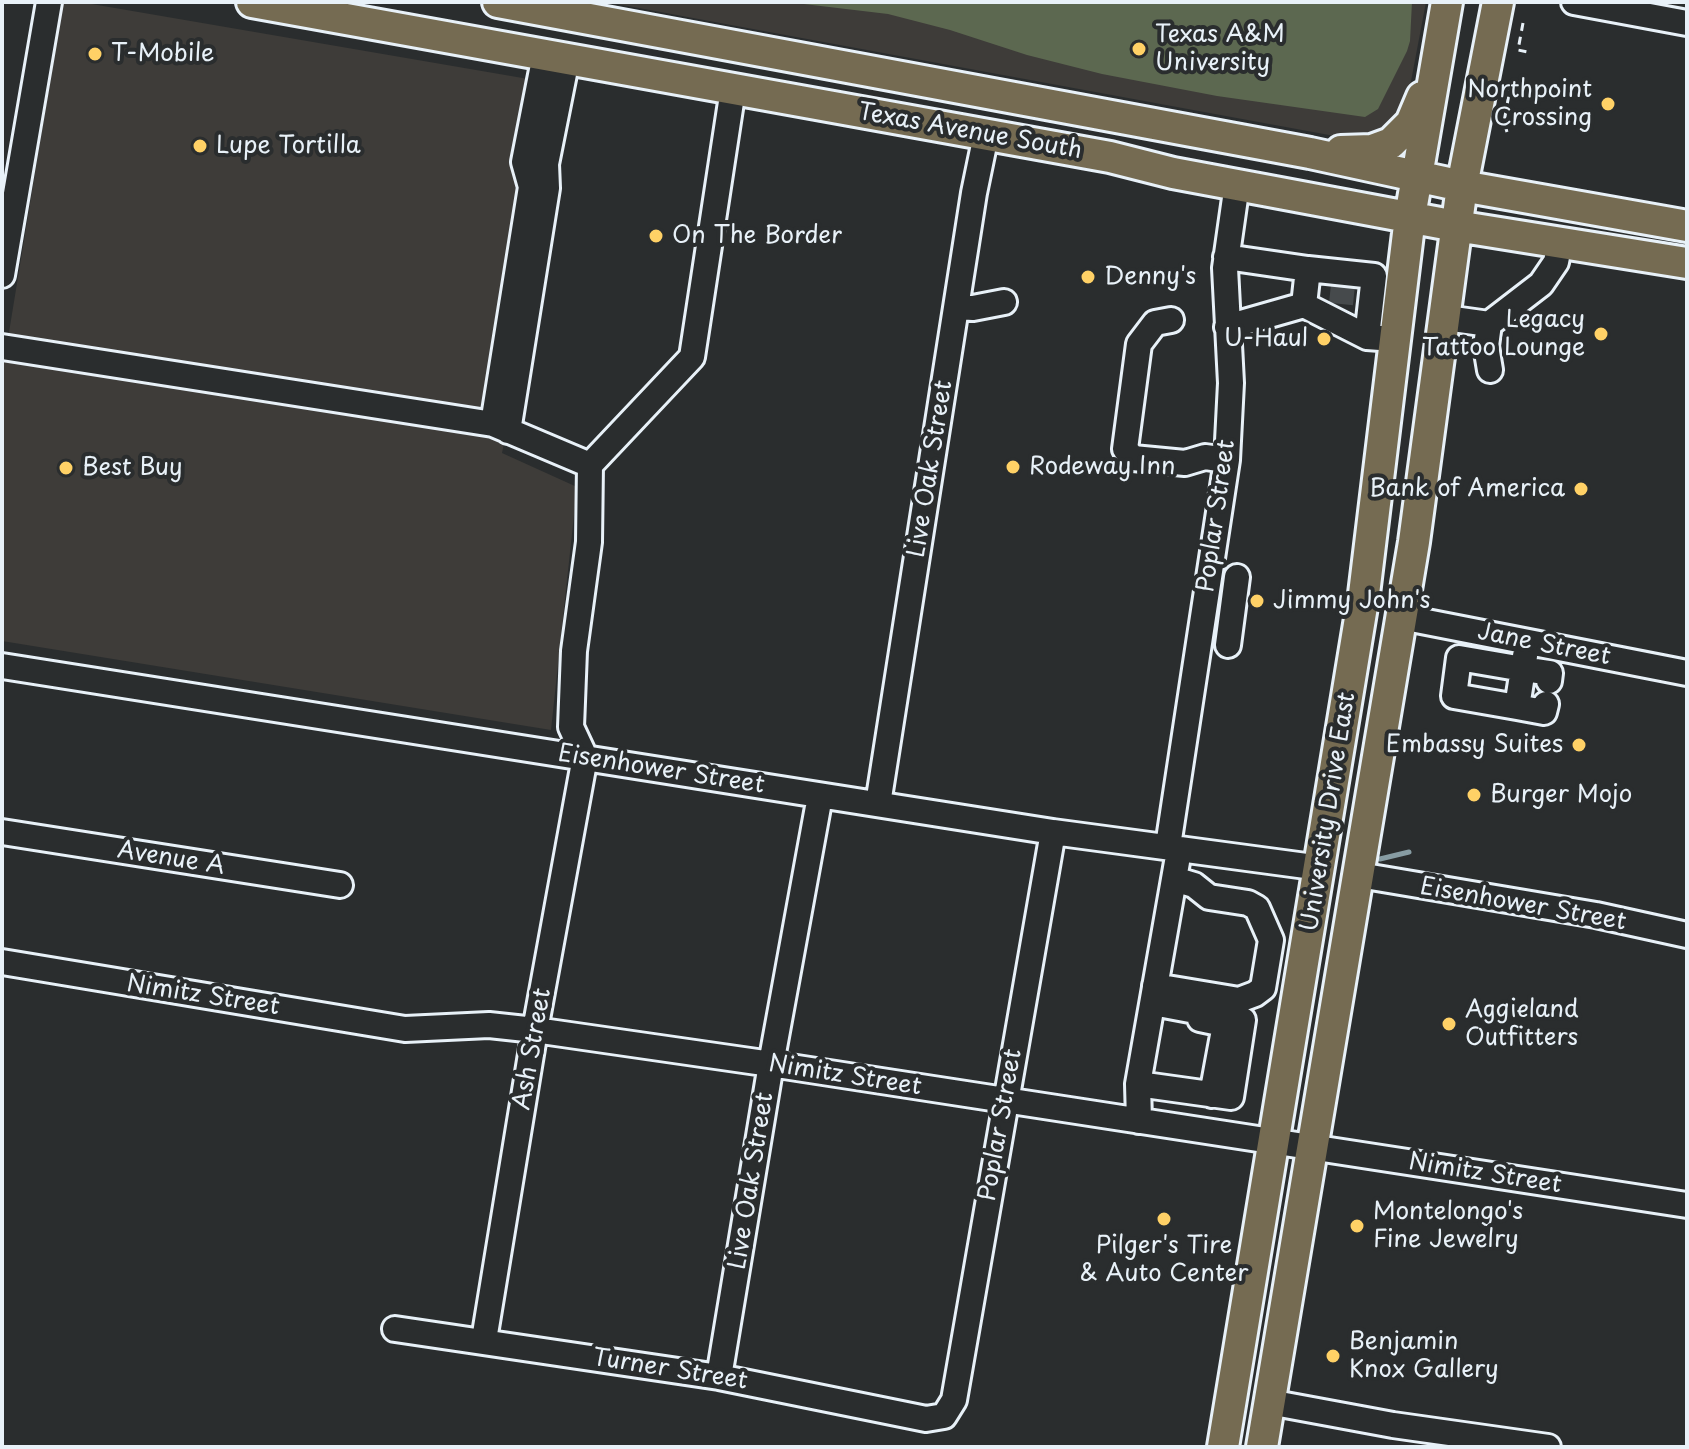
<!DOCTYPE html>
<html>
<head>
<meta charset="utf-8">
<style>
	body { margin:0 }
	#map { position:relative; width:1689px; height:1449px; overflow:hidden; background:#2a2d2e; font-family:"Playpen Sans",sans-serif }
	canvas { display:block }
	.frame { position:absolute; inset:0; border:4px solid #e8f1f8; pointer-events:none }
</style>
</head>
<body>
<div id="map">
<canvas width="1689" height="1449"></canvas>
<div class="frame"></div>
</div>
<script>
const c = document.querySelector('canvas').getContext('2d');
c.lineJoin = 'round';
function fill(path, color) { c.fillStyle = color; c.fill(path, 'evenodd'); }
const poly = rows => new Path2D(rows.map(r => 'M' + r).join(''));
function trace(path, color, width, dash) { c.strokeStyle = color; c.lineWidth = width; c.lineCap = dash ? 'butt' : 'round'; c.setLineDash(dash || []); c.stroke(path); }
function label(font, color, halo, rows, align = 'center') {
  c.font = font + ' "Playpen Sans",sans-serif'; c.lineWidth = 8; c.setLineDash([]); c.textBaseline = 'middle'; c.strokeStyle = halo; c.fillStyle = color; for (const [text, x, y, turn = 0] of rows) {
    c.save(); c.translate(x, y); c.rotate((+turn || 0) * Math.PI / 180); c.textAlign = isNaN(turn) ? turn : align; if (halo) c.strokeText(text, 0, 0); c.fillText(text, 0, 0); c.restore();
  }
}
fill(poly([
	[63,2,80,2,575,87,502,453,577,487,551,730,2,641,2,375],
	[606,2,1426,2,1405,113,1382,136,1340,137]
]), '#3e3c39');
fill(poly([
	[787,2,1412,2,1410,41,1407,51,1378,109,1365,117,1217,96,1102,74,1027,55,950,30,888,14]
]), '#5c6850');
trace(poly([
	[1380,859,1409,852]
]), '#879ca3', 5);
trace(poly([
	[1341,304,1344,275]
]), '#464a4c', 24, [24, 12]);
const minor = poly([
	[1574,2,1687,23],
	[1226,257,1308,269,1304,305,1367,337,1394,339],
	[1308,269,1374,276,1367,337],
	[2,275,49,2],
	[957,307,973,308,1004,302],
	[1446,318,1489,324,1541,284,1556,262,1560,242],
	[1171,320,1155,323,1139,344,1125,449,1133,458,1185,463,1205,457,1227,460],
	[1489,324,1486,346,1490,370],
	[1227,327,1304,305],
	[2,347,493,424,590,465,589,542,574,651,571,727,585,757,535,1030,484,1340],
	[493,424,531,187,524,162,542,70,556,59,564,74,546,164,547,188,508,431],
	[590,465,692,357,733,89],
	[1401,617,1687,673],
	[1228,645,1237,577],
	[1525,656,1523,669,1550,673,1549,681],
	[2,666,1053,832,1321,868],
	[1517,707,1523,669,1459,658,1454,696,1517,707,1544,712,1546,704],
	[878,804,974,193,986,135],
	[2,832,340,885],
	[1168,846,1227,460,1231,383,1225,268,1237,184],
	[1359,875,1596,915,1687,935],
	[2,962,405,1029,489,1025,535,1030,771,1064,1687,1205],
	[1155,986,1239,1000,1255,994,1263,988,1271,940,1257,908,1248,903,1209,897,1194,885,1174,879],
	[1200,1019,1219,1023,1224,1030,1212,1095],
	[1138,1084,1231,1097,1243,1020,1153,1003],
	[1139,1121,1138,1084,1177,862],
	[395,1329,719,1377,926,1419,944,1416,954,1400,1053,832],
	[719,1377,771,1064,820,796],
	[1269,1402,1393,1425,1548,1447]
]);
const major = poly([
	[252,2,1110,157,1173,173,1456,226,1687,263],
	[498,2,1310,153,1462,186,1687,226],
	[1341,151,1372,150,1391,143,1411,123,1422,97],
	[1223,1447,1364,594,1410,217,1447,2],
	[1262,1447,1414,542,1462,186,1498,2]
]);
trace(minor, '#e8f1f8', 30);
trace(major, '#e8f1f8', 36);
trace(poly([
	[1523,23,1518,50,1528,52],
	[1520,94,1522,88],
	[1507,132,1504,122,1511,83,1522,85]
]), '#e8f1f8', 3, [8, 6]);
trace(minor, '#2a2d2e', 24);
trace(major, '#756b52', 30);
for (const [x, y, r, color] of [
	[1139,49,8,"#ffd166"],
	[95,54,8,"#ffd166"],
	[1608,104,8,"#ffd166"],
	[200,146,8,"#ffd166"],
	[656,236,8,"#ffd166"],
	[1088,277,8,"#ffd166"],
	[1601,334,8,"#ffd166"],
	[1324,339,8,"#ffd166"],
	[1013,467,8,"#ffd166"],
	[66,468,8,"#ffd166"],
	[1581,489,8,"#ffd166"],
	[1257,601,8,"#ffd166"],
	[1579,745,8,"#ffd166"],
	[1474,795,8,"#ffd166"],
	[1449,1024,8,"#ffd166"],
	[1164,1219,8,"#ffd166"],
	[1357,1226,8,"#ffd166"],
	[1333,1356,8,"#ffd166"]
]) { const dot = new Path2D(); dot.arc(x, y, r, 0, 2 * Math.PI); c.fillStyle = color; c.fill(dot); trace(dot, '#2a2d2e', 3); }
label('24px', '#e8f1f8', '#2a2d2e', [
	["Texas A&M",1155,35],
	["University",1155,63],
	["T-Mobile",111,54],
	["Northpoint",1592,90,"right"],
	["Crossing",1592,118,"right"],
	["Lupe Tortilla",216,146],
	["On The Border",672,236],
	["Denny's",1104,277],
	["Legacy",1585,320,"right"],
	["Tattoo Lounge",1585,348,"right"],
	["U-Haul",1308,339,"right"],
	["Rodeway Inn",1029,467],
	["Best Buy",82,468],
	["Bank of America",1565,489,"right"],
	["Jimmy John's",1273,601],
	["Embassy Suites",1563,745,"right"],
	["Burger Mojo",1490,795],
	["Aggieland",1465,1010],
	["Outfitters",1465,1038],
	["Montelongo's",1373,1212],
	["Fine Jewelry",1373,1240],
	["Pilger's Tire",1164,1246,"center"],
	["& Auto Center",1164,1274,"center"],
	["Benjamin",1349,1342],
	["Knox Gallery",1349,1370]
], 'left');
label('24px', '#e8f1f8', '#2a2d2e', [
	["Texas Avenue South",970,132,10],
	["Live Oak Street",931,469,-81],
	["Poplar Street",1217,516,-82],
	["Jane Street",1544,645,11],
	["Eisenhower Street",661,770,9],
	["University Drive East",1329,812,-81],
	["Avenue A",171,859,9],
	["Eisenhower Street",1523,905,10],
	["Nimitz Street",203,996,9],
	["Ash Street",533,1049,-80],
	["Nimitz Street",845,1076,9],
	["Poplar Street",1001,1125,-80],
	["Nimitz Street",1485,1174,9],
	["Live Oak Street",752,1181,-81],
	["Turner Street",670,1370,9]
]);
</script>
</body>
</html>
